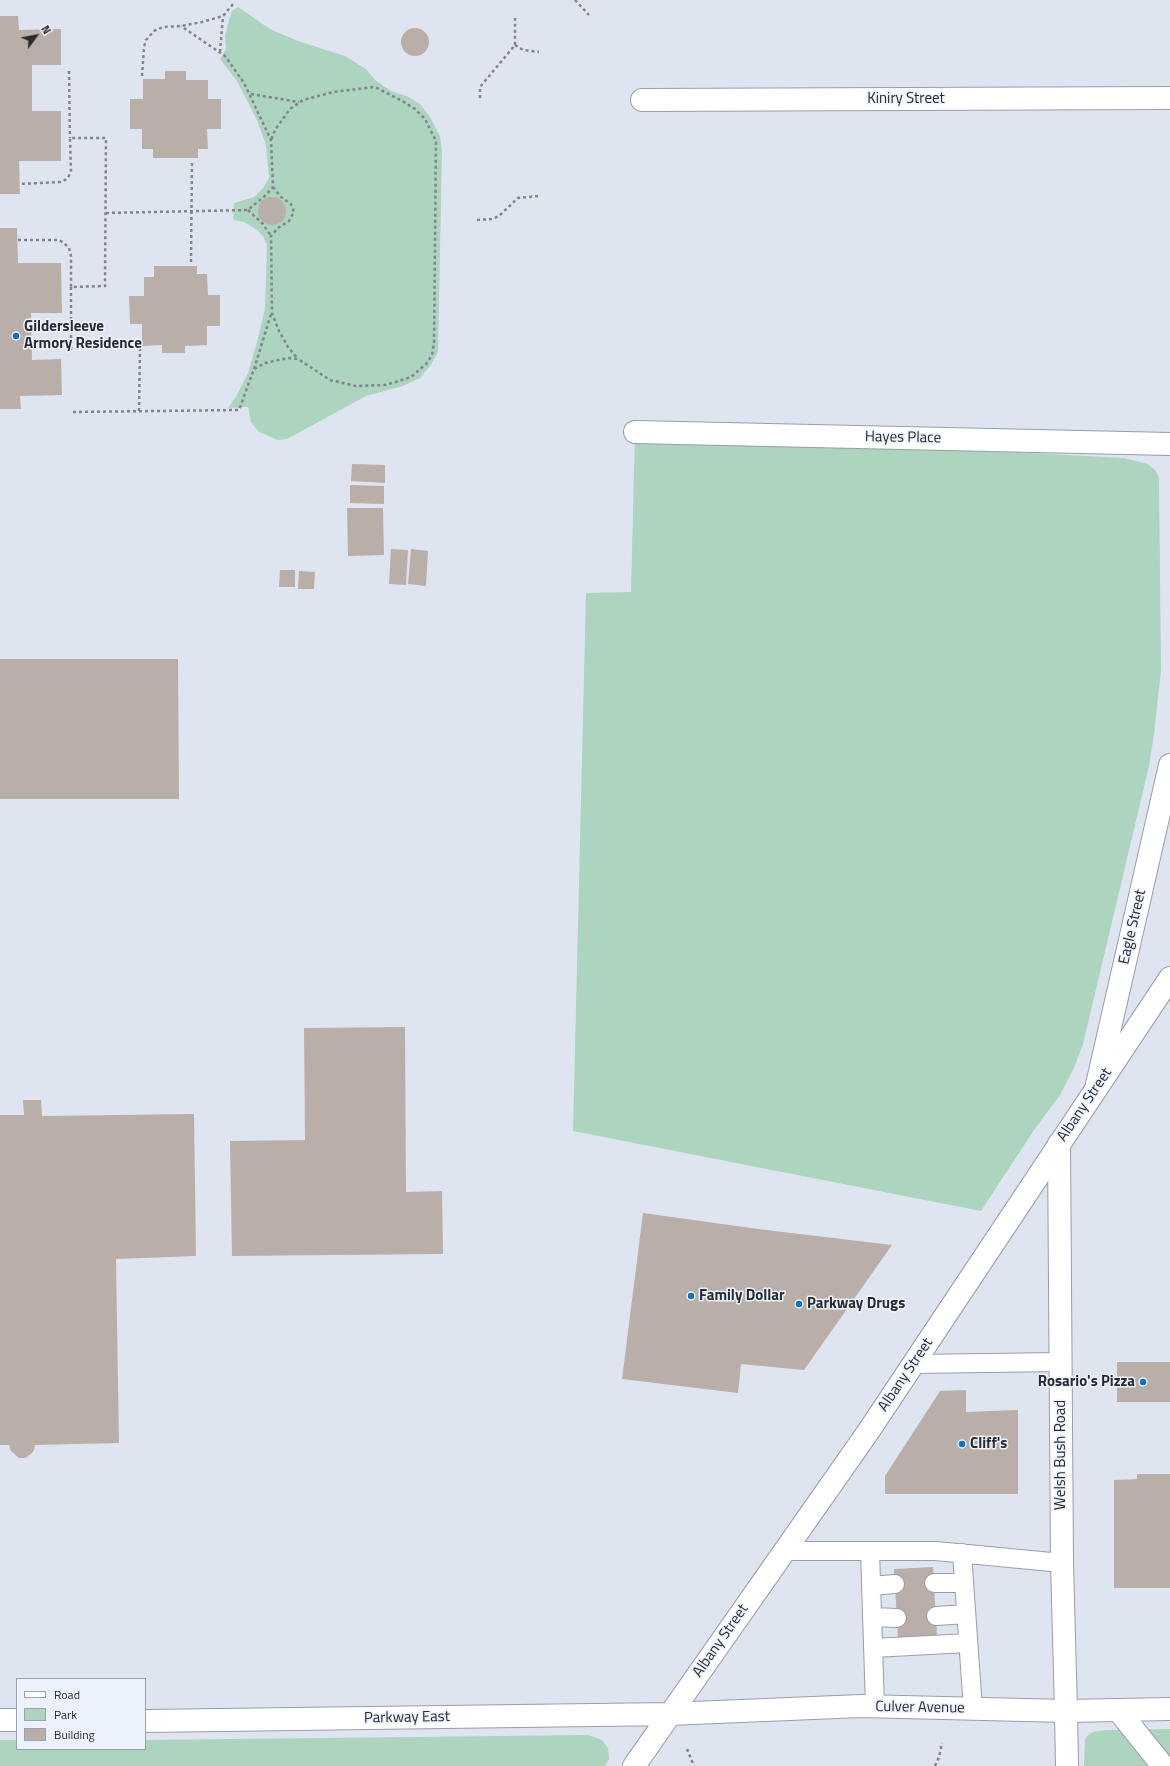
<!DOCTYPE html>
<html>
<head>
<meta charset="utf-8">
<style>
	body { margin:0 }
	#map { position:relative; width:1170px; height:1766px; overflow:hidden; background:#dfe5f0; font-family:"Titillium Web",sans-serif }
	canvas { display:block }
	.legend { position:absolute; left:16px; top:1678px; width:130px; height:72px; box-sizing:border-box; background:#ecf2fd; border:1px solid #9ea2ab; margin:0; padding:5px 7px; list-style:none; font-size:12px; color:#292b2f }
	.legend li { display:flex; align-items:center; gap:8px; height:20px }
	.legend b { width:20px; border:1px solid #9ea2ab }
	.north { position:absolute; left:16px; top:16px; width:40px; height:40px; -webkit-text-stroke:3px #ecf2fd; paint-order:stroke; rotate:58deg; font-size:11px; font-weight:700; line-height:16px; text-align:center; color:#292b2f }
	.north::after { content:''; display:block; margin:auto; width:14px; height:18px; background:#292b2f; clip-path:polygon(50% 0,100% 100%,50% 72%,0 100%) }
</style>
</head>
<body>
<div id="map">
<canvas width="1170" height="1766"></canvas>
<ul class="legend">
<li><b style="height:5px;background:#fff"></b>Road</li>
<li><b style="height:11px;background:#acd4be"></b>Park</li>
<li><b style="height:11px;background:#baaea8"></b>Building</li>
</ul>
<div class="north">N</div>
</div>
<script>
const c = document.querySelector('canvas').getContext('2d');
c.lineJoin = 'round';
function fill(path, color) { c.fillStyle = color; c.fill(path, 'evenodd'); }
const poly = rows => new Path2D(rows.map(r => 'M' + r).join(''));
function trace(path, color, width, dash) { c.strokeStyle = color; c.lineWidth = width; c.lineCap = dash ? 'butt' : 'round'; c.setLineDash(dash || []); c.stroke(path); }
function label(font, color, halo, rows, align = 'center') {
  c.font = font + ' "Titillium Web",sans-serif'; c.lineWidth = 3; c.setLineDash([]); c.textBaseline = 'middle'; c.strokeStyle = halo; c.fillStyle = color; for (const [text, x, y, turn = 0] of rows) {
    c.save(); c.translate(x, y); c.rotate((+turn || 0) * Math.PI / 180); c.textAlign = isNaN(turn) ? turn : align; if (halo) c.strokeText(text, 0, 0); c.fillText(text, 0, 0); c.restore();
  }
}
fill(poly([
	[238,7,270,29,298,41,345,56,366,69,375,80,391,91,409,97,421,105,430,117,440,136,442,151,438,352,431,365,420,378,403,386,366,396,287,439,278,440,259,432,251,422,248,407,228,408,237,395,248,373,257,342,265,309,267,245,263,236,256,229,244,222,233,220,234,203,254,197,263,188,269,178,266,145,257,120,237,81,220,59,226,49,225,36,228,24,232,11],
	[635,432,1124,458,1148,464,1156,471,1159,478,1161,671,1154,734,1149,766,1083,1044,1074,1068,1060,1095,1034,1130,981,1211,573,1131,586,593,631,592],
	[1170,1729,1170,1766,1084,1766,1085,1740,1087,1736,1093,1732,1105,1730],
	[588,1735,602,1740,608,1748,609,1759,605,1766,0,1766,0,1740,17,1740,17,1749,145,1749,145,1740]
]), '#acd4be');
fill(poly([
	[0,16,18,16,19,30,61,29,61,65,32,65,32,111,61,111,61,161,19,161,20,194,0,194],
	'401 42a14 14 0 1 1 28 0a14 14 0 1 1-28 0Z',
	[165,71,186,71,186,80,208,80,208,99,221,99,221,129,207,129,208,149,198,149,198,158,153,158,153,149,142,149,142,129,130,129,130,99,143,99,143,79,165,79],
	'258 211a14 14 0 1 1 28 0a14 14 0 1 1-28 0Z',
	[0,228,17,228,18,263,61,263,62,313,31,313,32,360,61,359,62,395,20,396,21,409,0,409],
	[154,266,197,266,197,274,207,274,208,295,220,295,220,326,207,326,207,345,185,346,185,353,162,353,162,345,142,346,142,324,130,324,129,296,144,296,144,277,154,277],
	[352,464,385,465,385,483,351,481],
	[350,485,384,486,384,504,350,503],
	[347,508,383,508,384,555,348,556],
	[391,549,408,550,406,585,389,584],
	[411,549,428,551,426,586,408,584],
	[280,570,295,570,295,587,279,587],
	[299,571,315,572,314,589,298,589],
	[0,659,178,659,179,799,0,799],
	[405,1027,406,1192,442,1191,443,1254,232,1256,230,1141,305,1140,304,1028],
	[23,1100,41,1100,42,1116,194,1114,196,1256,116,1259,119,1443,35,1445,34,1450,31,1454,25,1458,19,1458,11,1451,9,1445,0,1445,0,1115,24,1115],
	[643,1213,758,1229,892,1245,804,1370,741,1364,738,1393,622,1379],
	[1117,1362,1170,1362,1170,1402,1117,1402],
	[966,1390,966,1412,1018,1410,1018,1494,885,1494,885,1476,940,1391],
	[1137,1474,1170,1474,1170,1588,1114,1588,1114,1480,1137,1479],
	[933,1567,937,1636,898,1638,894,1569]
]), '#baaea8');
const service = poly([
	[913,1364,1061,1362],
	[784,1551,936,1551,1062,1563],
	[870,1551,875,1707],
	[962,1553,973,1709],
	[934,1583,964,1583],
	[871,1586,895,1584],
	[936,1616,966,1614],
	[872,1617,897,1618],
	[873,1648,968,1643]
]);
const minor = poly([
	[642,100,1170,98],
	[635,432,1170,444],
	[1096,1089,1170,765],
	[1059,1144,1062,1563,1066,1711],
	[1118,1710,1163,1766]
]);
const tertiary = poly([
	[1066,1711,1067,1766],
	[0,1720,17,1720],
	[145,1721,669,1714],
	[634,1766,868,1432,1170,978]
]);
const secondary = poly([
	[669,1714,861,1706,1066,1711,1170,1709]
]);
trace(service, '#989ea8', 20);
trace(minor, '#989ea8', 24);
trace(tertiary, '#989ea8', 24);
trace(secondary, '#989ea8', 24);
trace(poly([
	[575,0,589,15],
	[515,45,523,50,539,52],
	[220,52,223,16],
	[69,71,70,138],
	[142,76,144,47,146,40,154,31,163,27,181,26,202,22,223,16,234,3],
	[251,94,299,102],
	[480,98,480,87,515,45,515,18],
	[273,187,281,197,291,204,294,212,289,221,278,228,271,236,272,313,279,331,288,347,298,359],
	[248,210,263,224,271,236],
	[106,213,248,210,266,195,273,187,271,140,244,83,225,56,181,26],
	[477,220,492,219,499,216,518,198,538,196],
	[18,240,59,240,64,243,69,248,71,256,71,287,105,286,106,138,70,138,71,172,67,179,60,182,19,184],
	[191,262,192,160],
	[71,287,71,353],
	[254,369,271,314],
	[139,411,140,347],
	[73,412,239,410,254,369,265,363,288,358,298,359,330,380,356,386,385,385,399,381,411,377,426,364,432,355,434,343,436,141,425,119,415,109,404,102,375,87,333,92,303,100,290,109,275,130,271,140],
	[687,1749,694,1766],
	[935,1766,939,1757,942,1743]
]), '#81858c', 2.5, [3, 3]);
trace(service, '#fff', 18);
trace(minor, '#fff', 22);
trace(tertiary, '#fff', 22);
trace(secondary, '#fff', 22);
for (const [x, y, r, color] of [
	[16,336,4,"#1473bf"],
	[691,1296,4,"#1473bf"],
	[799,1304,4,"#1473bf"],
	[1143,1382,4,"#1473bf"],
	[962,1444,4,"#1473bf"]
]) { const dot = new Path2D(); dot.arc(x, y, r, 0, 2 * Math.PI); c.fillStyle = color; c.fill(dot); trace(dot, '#ecf2fd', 1.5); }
label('15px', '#292b2f', '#ecf2fd', [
	["Kiniry Street",906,99],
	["Hayes Place",903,438,1],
	["Eagle Street",1133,927,-77],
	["Albany Street",1085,1105,-56],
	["Albany Street",906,1375,-56],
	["Welsh Bush Road",1061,1455,-90],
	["Albany Street",721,1641,-55],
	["Culver Avenue",920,1708,1],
	["Parkway East",407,1718,-1]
]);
label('bold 15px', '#292b2f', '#ecf2fd', [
	["Gildersleeve",24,327],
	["Armory Residence",24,344],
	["Family Dollar",699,1296],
	["Parkway Drugs",807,1304],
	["Rosario's Pizza",1135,1382,"right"],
	["Cliff's",970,1444]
], 'left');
</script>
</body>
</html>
